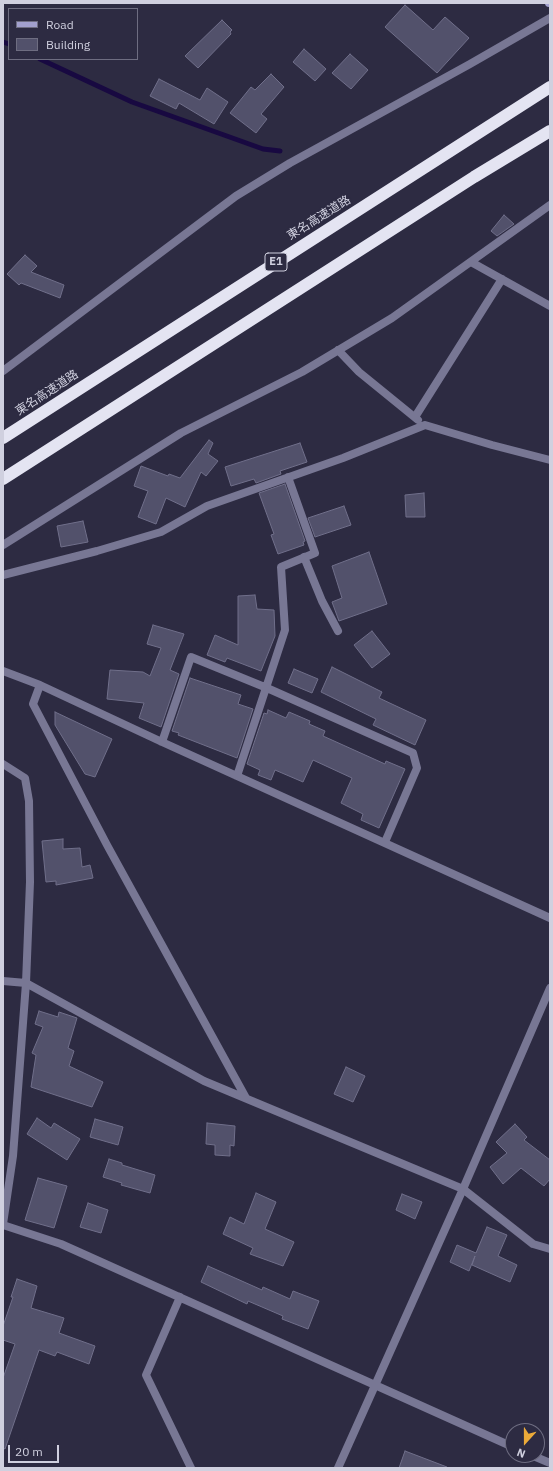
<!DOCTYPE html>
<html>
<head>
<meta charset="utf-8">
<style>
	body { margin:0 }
	#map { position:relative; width:553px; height:1471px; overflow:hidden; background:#2d2b42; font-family:"IBM Plex Sans",sans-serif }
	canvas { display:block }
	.frame { position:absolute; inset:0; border:4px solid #d0d0df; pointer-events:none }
	.legend { position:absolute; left:8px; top:8px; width:130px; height:52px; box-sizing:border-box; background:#2d2b42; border:1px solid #6e6d81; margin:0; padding:5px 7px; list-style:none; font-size:12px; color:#d0d0df }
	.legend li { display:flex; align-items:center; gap:8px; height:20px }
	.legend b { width:20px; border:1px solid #6e6d81 }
	.north { position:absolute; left:505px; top:1423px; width:40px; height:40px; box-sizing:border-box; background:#2d2b42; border:1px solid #6e6d81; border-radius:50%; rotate:201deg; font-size:11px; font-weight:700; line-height:16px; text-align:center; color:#d0d0df }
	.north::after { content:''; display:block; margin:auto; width:14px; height:18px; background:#ebaa39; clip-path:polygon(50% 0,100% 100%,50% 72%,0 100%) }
	.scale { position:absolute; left:8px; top:1445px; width:51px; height:18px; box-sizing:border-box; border:2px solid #d0d0df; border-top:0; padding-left:5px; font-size:12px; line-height:14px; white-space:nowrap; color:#d0d0df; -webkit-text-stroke:3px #2d2b42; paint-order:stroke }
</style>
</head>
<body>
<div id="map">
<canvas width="553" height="1471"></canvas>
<div class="frame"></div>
<ul class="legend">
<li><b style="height:5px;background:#a2a0ce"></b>Road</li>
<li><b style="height:11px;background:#52516b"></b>Building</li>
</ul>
<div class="north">N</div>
<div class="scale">20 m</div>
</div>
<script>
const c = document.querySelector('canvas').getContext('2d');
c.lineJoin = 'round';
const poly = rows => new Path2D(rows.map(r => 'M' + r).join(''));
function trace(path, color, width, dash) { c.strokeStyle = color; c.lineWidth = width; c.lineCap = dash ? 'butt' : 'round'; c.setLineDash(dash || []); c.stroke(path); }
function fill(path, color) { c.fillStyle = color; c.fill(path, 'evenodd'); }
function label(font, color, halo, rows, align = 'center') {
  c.font = font + ' "IBM Plex Sans","Noto Sans JP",sans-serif'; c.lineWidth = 4; c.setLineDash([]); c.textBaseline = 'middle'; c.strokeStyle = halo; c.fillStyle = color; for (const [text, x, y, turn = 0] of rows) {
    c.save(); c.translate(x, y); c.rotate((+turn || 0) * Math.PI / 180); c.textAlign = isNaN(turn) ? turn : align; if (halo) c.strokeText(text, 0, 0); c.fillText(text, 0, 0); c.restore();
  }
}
trace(poly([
	[3,42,9,44],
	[40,59,132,102,263,149,280,151]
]), '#180941', 5);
const building = poly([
	[405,5,433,30,445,17,469,38,437,73,385,27,405,5],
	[222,20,232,30,230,32,231,34,198,68,185,56,222,20],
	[304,49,326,69,315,81,293,62,304,49],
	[350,54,368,70,351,89,332,73,350,54],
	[271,74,284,87,261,114,267,119,256,133,230,113,251,87,255,90,271,74],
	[159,79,200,100,207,88,228,102,214,124,179,103,176,109,150,96,159,79],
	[504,215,514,224,497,236,491,231,504,215],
	[25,255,37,266,31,272,64,285,60,298,21,283,19,285,7,274,25,255],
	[209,440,213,443,208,454,218,461,206,476,201,472,185,507,166,498,156,524,138,517,148,491,134,486,141,466,168,476,169,474,180,478,209,440],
	[300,443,307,462,280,471,281,474,256,483,254,479,231,486,225,467,300,443],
	[285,484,305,541,303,542,304,545,278,554,271,535,274,534,259,493,285,484],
	[424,493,425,517,406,517,405,495,424,493],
	[344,506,351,525,315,537,308,518,344,506],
	[83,521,88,542,61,547,57,526,83,521],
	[369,552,387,604,339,621,332,602,342,598,332,566,369,552],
	[255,595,257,609,274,610,275,636,261,671,227,658,225,662,207,655,215,635,238,645,238,596,255,595],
	[153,625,184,634,170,670,179,674,161,727,139,718,144,703,107,699,110,670,143,672,150,676,161,648,147,644,153,625],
	[372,631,390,654,372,668,354,645,372,631],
	[332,667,382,692,379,698,426,720,415,745,373,725,376,719,321,692,332,667],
	[294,669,318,679,312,693,288,683,294,669],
	[190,678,241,695,238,704,253,709,237,758,178,735,179,733,172,731,190,678],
	[268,710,286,718,289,712,310,721,309,724,325,731,323,736,385,764,386,761,405,769,379,828,361,820,363,814,341,803,352,778,313,760,303,782,275,770,271,780,258,775,260,770,247,764,264,713,267,714,268,710],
	[55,712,112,739,95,777,85,774,55,725,55,712],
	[63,839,63,849,80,848,82,867,90,865,93,878,56,885,56,881,46,882,42,841,63,839],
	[39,1011,58,1017,59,1012,77,1018,68,1048,74,1051,69,1066,103,1082,92,1107,31,1087,36,1055,32,1053,43,1027,35,1024,39,1011],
	[346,1067,365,1076,353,1102,334,1094,346,1067],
	[37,1118,51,1128,54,1123,80,1139,67,1160,27,1134,37,1118],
	[95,1119,123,1127,118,1145,90,1137,95,1119],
	[207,1123,235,1126,234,1146,230,1145,230,1156,215,1155,215,1145,206,1144,207,1123],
	[515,1124,527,1137,524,1140,550,1160,550,1179,544,1186,521,1168,503,1184,490,1167,507,1153,496,1142,515,1124],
	[109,1159,122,1163,122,1165,155,1175,150,1193,121,1185,122,1183,103,1177,109,1159],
	[38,1178,67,1186,54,1228,25,1220,38,1178],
	[256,1193,276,1202,265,1229,294,1242,283,1266,250,1254,253,1248,223,1234,230,1217,244,1224,256,1193],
	[402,1194,422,1202,415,1219,396,1210,402,1194],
	[88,1203,108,1210,101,1233,80,1227,88,1203],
	[487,1227,507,1235,498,1256,517,1265,510,1282,472,1265,475,1256,469,1271,450,1262,457,1245,476,1253,487,1227],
	[208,1266,262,1290,263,1287,290,1299,293,1291,319,1301,308,1329,282,1319,283,1316,248,1301,247,1304,201,1282,208,1266],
	[17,1279,37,1286,31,1308,64,1318,59,1333,95,1346,89,1364,57,1352,55,1356,39,1350,5,1449,3,1448,3,1378,15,1344,3,1340,3,1326,13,1297,11,1297,17,1279],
	[405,1451,447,1467,447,1468,399,1468,405,1451]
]);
fill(building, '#52516b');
trace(building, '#706f8a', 1);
trace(poly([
	[471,262,550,306],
	[338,350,359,372,418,420],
	[3,371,236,196,290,163,470,64,550,18],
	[415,417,502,279],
	[3,545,181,433,302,372,392,318,550,205],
	[304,557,322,601,338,631],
	[3,575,97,551,161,532,207,506,343,458,425,425,492,445,550,460],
	[3,671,40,685,162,742,550,918],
	[40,685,33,704,107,845,246,1098],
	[162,742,191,657,267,688,413,753,417,768,385,842],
	[3,764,25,778,29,801,30,882,26,983,13,1156,3,1224],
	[237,776,285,630,281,567,315,553,288,477],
	[3,981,26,983,204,1081,463,1189,533,1244,550,1249],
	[3,1225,61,1244,513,1447],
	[180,1297,146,1375,191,1468],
	[531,1455,550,1463],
	[338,1468,463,1189,550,988]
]), '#787794', 8);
trace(poly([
	[549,3,550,3]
]), '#a2a0ce', 8);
trace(poly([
	[3,438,550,87],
	[3,479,474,177,550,131]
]), '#e4e4f2', 12);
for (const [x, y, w] of [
	[276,262,22]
]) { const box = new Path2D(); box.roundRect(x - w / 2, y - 9, w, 18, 3); c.fillStyle = '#2d2b42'; c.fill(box); trace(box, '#d0d0df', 1); }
label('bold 11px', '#d0d0df', null, [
	["E1",276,262]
]);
label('12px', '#d0d0df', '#2d2b42', [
	["東名高速道路",319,218,-32],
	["東名高速道路",47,393,-33]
]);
</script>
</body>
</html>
